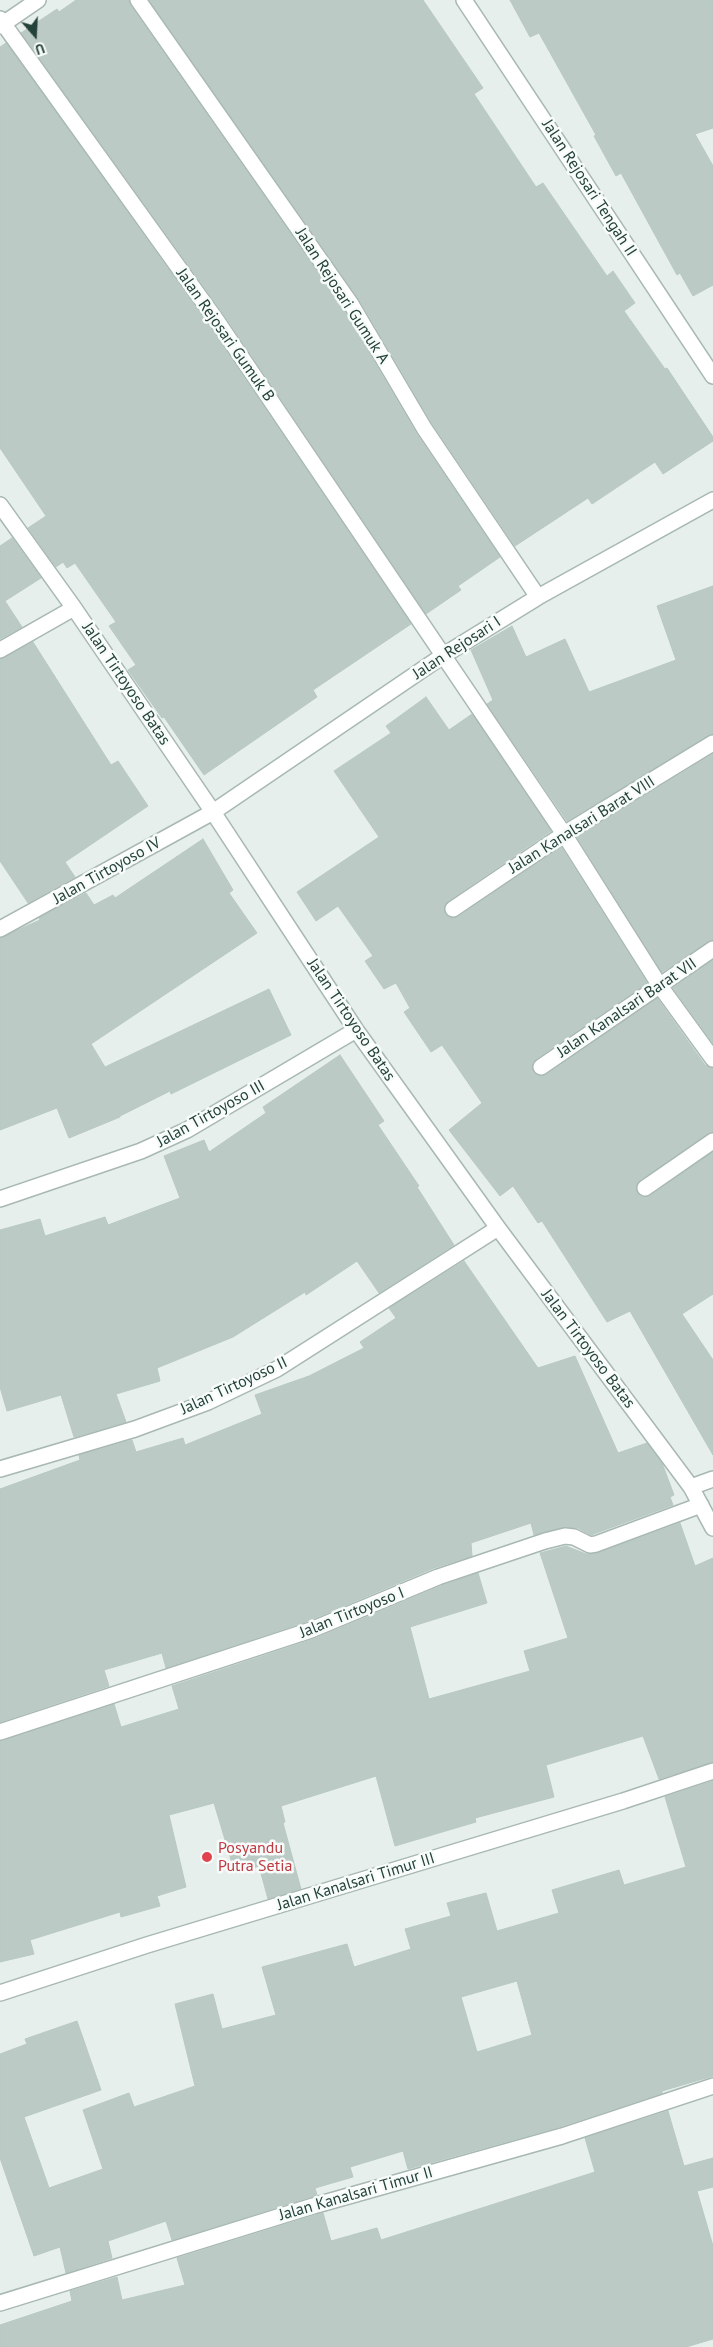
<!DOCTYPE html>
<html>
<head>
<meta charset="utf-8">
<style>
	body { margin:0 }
	#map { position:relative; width:713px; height:2347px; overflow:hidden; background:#e6efeb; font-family:"PT Sans",sans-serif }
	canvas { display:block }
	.north { position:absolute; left:10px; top:10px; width:50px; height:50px; -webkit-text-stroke:4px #f7fbf9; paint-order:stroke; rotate:161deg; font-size:14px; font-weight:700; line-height:20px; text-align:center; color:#24423a }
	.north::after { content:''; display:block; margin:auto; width:18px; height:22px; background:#24423a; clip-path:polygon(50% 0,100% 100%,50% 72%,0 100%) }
</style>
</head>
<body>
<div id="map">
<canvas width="713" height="2347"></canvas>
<div class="north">U</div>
</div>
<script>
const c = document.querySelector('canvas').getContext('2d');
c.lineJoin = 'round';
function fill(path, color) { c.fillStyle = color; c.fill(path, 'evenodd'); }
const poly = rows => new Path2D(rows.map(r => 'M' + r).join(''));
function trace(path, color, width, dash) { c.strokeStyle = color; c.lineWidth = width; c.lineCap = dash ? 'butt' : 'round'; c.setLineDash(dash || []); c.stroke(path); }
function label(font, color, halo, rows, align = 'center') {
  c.font = font + ' "PT Sans",sans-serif'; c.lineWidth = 5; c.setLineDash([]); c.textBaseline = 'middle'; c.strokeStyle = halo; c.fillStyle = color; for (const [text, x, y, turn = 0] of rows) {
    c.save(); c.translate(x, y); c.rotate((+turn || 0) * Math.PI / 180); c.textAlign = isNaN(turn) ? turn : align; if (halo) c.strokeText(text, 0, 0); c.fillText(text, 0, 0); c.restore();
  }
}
const building = poly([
	[76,0,129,0,130,5,343,309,416,433,500,557,458,586,461,590,426,614,225,316,21,33,57,9,59,12,76,0],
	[149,0,423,0,483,88,474,94,536,187,543,183,607,276,613,271,635,303,624,311,665,369,667,368,713,437,713,441,663,474,655,462,592,504,588,498,515,546,432,423,359,299,149,0],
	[510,0,713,0,713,128,695,134,713,166,713,285,693,296,680,273,677,275,621,173,616,176,594,136,596,135,539,33,530,37,510,0],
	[6,43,209,326,411,624,313,690,317,697,204,775,164,717,162,718,128,670,136,665,109,626,116,622,75,563,67,568,63,562,56,567,28,528,46,516,0,448,0,47,6,43],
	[12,538,41,578,5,601,22,627,0,639,0,546,12,538],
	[713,586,713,734,567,821,487,704,493,700,471,650,512,626,526,657,565,639,589,692,676,660,657,606,713,586],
	[33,642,111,765,118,761,148,806,65,862,75,877,28,903,0,861,0,659,33,642],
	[426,697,449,730,472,714,551,831,448,901,444,909,446,915,453,918,458,917,561,847,647,983,536,1059,532,1067,534,1073,541,1076,546,1075,657,998,705,1065,713,1068,713,1132,640,1180,636,1188,641,1196,650,1196,713,1152,713,1294,682,1314,713,1360,713,1455,630,1311,607,1322,542,1221,538,1223,513,1186,500,1196,449,1130,482,1103,442,1045,431,1052,404,1012,410,1008,396,983,384,989,365,961,373,956,338,906,316,921,297,892,379,837,334,771,391,733,386,726,426,697],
	[713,754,713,940,662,972,577,837,713,754],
	[203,839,233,890,229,893,257,933,91,1044,105,1067,269,989,291,1035,171,1094,170,1091,120,1116,120,1117,69,1138,57,1108,0,1130,0,938,40,920,39,918,86,893,94,905,113,895,115,898,203,839],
	[713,960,713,1043,673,988,713,960],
	[340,1055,384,1121,378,1125,419,1186,417,1187,454,1245,379,1293,357,1261,306,1295,305,1292,233,1337,157,1368,160,1381,116,1394,126,1422,74,1437,61,1395,7,1411,0,1387,0,1230,40,1219,45,1236,105,1217,108,1225,180,1198,164,1156,204,1140,209,1152,266,1113,263,1107,340,1055],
	[464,1261,538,1368,575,1356,618,1453,647,1443,662,1463,674,1495,670,1497,673,1505,591,1535,578,1528,566,1527,534,1535,531,1523,471,1543,472,1556,434,1568,308,1621,166,1668,162,1653,104,1670,109,1686,0,1722,0,1489,80,1460,79,1455,132,1440,136,1452,183,1438,185,1445,262,1414,255,1395,309,1376,364,1348,360,1342,396,1318,389,1308,464,1261],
	[680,1523,695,1566,713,1558,713,1762,659,1779,643,1736,546,1765,554,1797,475,1818,476,1822,395,1846,376,1776,281,1806,285,1822,283,1823,301,1889,268,1899,259,1866,235,1873,214,1803,169,1815,186,1887,157,1896,160,1906,121,1917,120,1912,30,1940,34,1954,0,1962,0,1741,114,1704,121,1727,179,1709,172,1686,314,1639,441,1586,478,1573,487,1603,410,1627,429,1699,530,1671,524,1651,568,1638,540,1553,566,1546,586,1554,598,1553,680,1523],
	[713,1781,713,2076,662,2091,662,2093,559,2127,408,2169,403,2151,350,2167,353,2177,315,2188,317,2195,172,2240,166,2221,108,2241,112,2258,66,2273,60,2247,34,2256,0,2158,0,2054,27,2044,25,2039,77,2021,101,2090,24,2117,49,2188,103,2169,83,2110,129,2093,134,2107,195,2086,175,2004,213,1994,222,2029,276,2015,262,1967,347,1944,354,1967,411,1949,405,1929,451,1916,447,1903,486,1893,497,1931,559,1913,552,1890,619,1870,624,1885,686,1867,665,1797,713,1781],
	[517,1981,532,2035,477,2052,461,1997,517,1981],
	[668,2111,684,2166,713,2158,713,2187,697,2191,713,2246,713,2339,686,2347,0,2347,0,2325,72,2301,70,2291,117,2277,122,2300,185,2285,177,2258,316,2215,323,2213,331,2241,377,2228,381,2240,595,2172,585,2138,668,2111]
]);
fill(building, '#bbcac4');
trace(building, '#b8c9c2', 1);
const street = poly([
	[138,0,351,304,424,428,538,597],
	[464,0,713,376],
	[0,19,217,321,564,834,660,986,713,1059],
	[0,26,38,0],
	[0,505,74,608,213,812,356,1030,498,1228,691,1487,713,1528],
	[0,650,74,608],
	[453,909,564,834,713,743],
	[0,929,213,812,444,655,538,597,713,500],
	[541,1067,713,949],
	[645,1188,713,1141],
	[0,1199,141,1151,187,1130,356,1030],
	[0,1469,135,1429,208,1402,277,1369,498,1228],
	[691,1487,713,1479],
	[0,1732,311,1630,438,1577,545,1541,565,1536,574,1537,590,1545,596,1544,701,1505],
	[0,1993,147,1945,623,1801,713,1771],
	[0,2303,313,2206,562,2136,713,2086]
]);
trace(street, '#a8b8b2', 18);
trace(street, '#fff', 15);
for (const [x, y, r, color] of [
	[207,1857,6,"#e0444e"]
]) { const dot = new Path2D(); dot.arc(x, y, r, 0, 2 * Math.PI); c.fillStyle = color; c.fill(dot); trace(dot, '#f7fbf9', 2); }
label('16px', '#24423a', '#f7fbf9', [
	["Jalan Rejosari Tengah II",589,188,57],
	["Jalan Rejosari Gumuk A",342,296,57],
	["Jalan Rejosari Gumuk B",225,335,55],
	["Jalan Rejosari I",457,648,-33],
	["Jalan Tirtoyoso Batas",126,684,56],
	["Jalan Kanalsari Barat VIII",582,825,-32],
	["Jalan Tirtoyoso IV",107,871,-29],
	["Jalan Kanalsari Barat VII",627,1008,-34],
	["Jalan Tirtoyoso Batas",351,1020,56],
	["Jalan Tirtoyoso III",211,1114,-29],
	["Jalan Tirtoyoso Batas",588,1349,53],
	["Jalan Tirtoyoso II",234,1386,-25],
	["Jalan Tirtoyoso I",352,1613,-22],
	["Jalan Kanalsari Timur III",356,1882,-17],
	["Jalan Kanalsari Timur II",356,2194,-16]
]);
label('16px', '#be3a42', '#f7fbf9', [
	["Posyandu",218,1848],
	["Putra Setia",218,1866]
], 'left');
</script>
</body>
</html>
